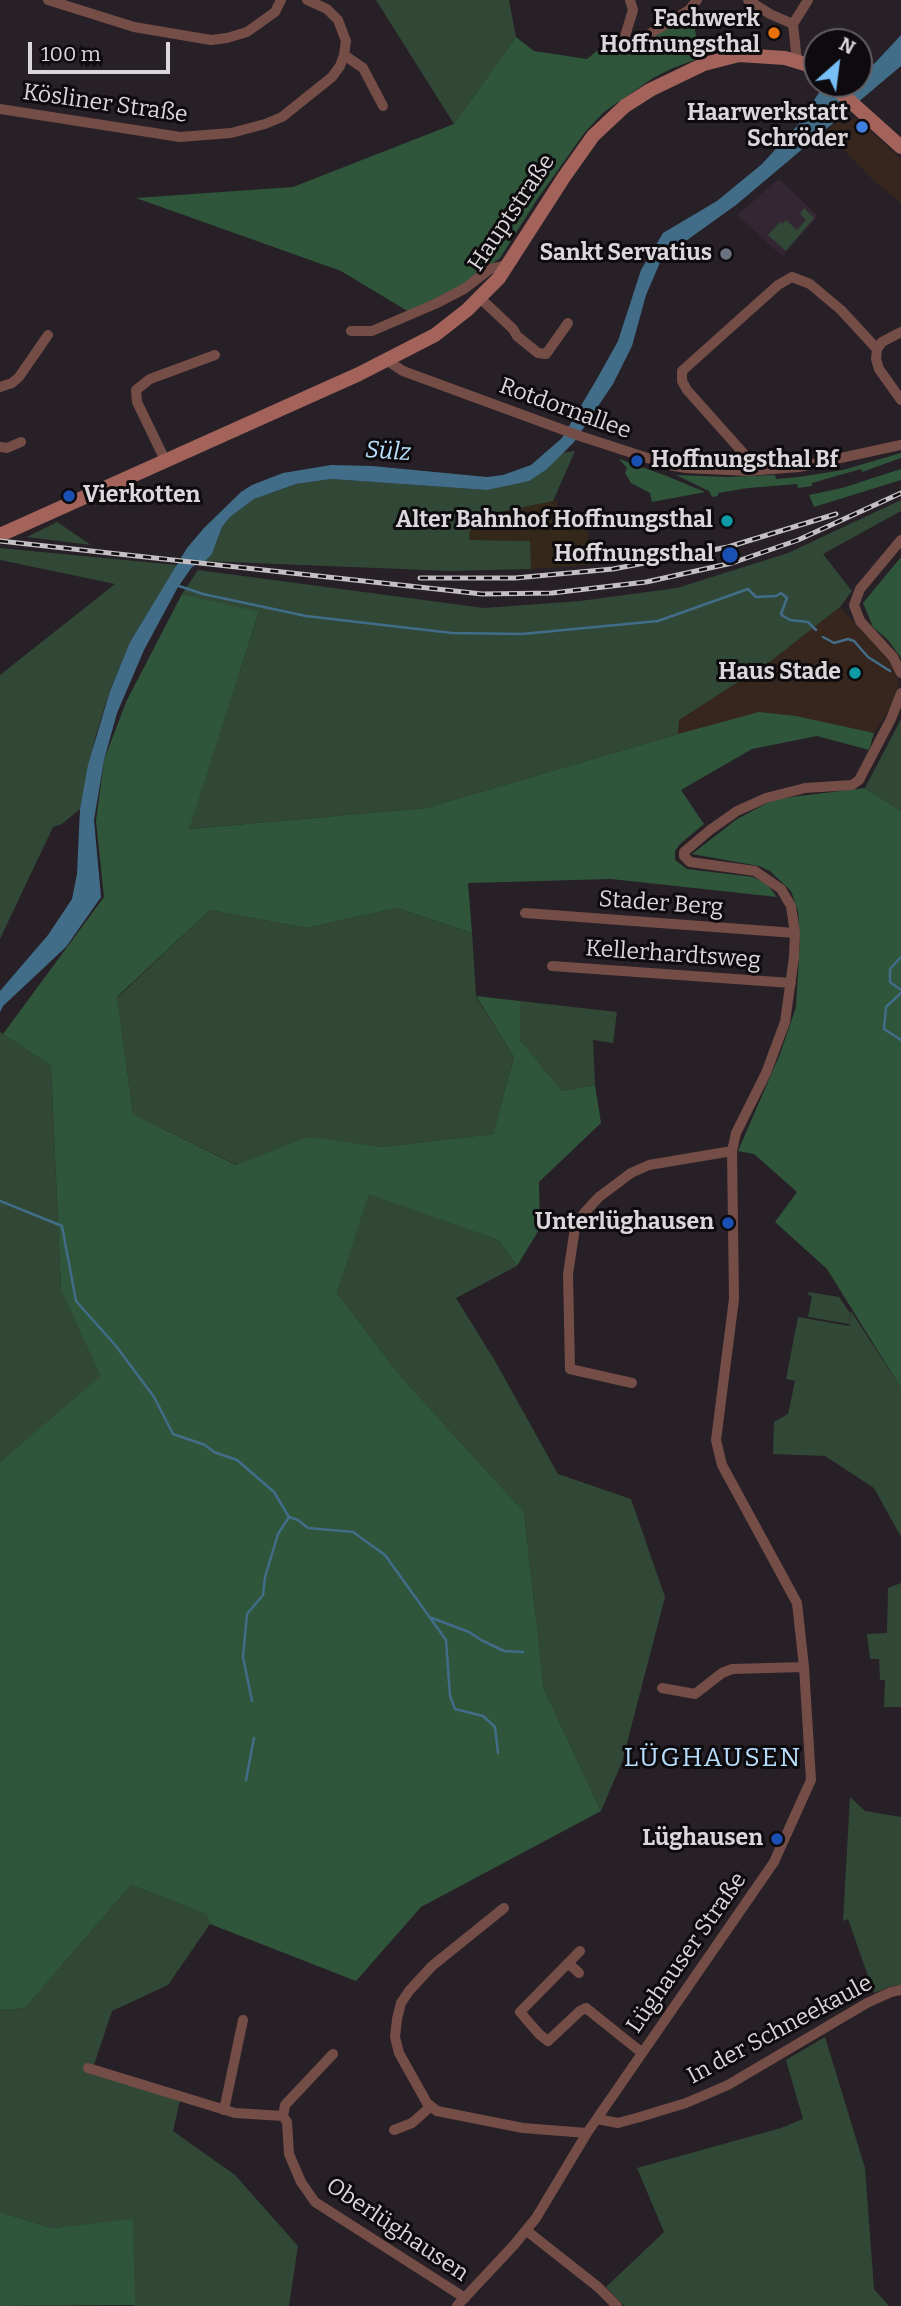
<!DOCTYPE html>
<html>
<head>
<meta charset="utf-8">
<style>
	body { margin:0 }
	#map { position:relative; width:901px; height:2306px; overflow:hidden; background:#272027; font-family:Bitter,serif }
	canvas { display:block }
	.north { position:absolute; left:803px; top:28px; width:70px; height:70px; box-sizing:border-box; background:#0e0b0e; border:2px solid #605c60; border-radius:50%; rotate:28deg; font-size:19px; font-weight:700; line-height:28px; text-align:center; color:#dbd6da }
	.north::after { content:''; display:block; margin:auto; width:24px; height:32px; background:#78bff8; clip-path:polygon(50% 0,100% 100%,50% 72%,0 100%) }
	.scale { position:absolute; left:28px; top:42px; width:142px; height:32px; box-sizing:border-box; border:4px solid #dbd6da; border-top:0; padding-left:9px; font-size:21px; line-height:24px; white-space:nowrap; color:#dbd6da; -webkit-text-stroke:5px #0e0b0e; paint-order:stroke }
</style>
</head>
<body>
<div id="map">
<canvas width="901" height="2306"></canvas>
<div class="north">N</div>
<div class="scale">100 m</div>
</div>
<script>
const c = document.querySelector('canvas').getContext('2d');
c.lineJoin = 'round';
function fill(path, color) { c.fillStyle = color; c.fill(path, 'evenodd'); }
const poly = rows => new Path2D(rows.map(r => 'M' + r).join(''));
function trace(path, color, width, dash) { c.strokeStyle = color; c.lineWidth = width; c.lineCap = dash ? 'butt' : 'round'; c.setLineDash(dash || []); c.stroke(path); }
function label(font, color, halo, rows, align = 'center') {
  c.font = font + ' Bitter,serif'; c.lineWidth = 6; c.setLineDash([]); c.textBaseline = 'middle'; c.strokeStyle = halo; c.fillStyle = color; for (const [text, x, y, turn = 0] of rows) {
    c.save(); c.translate(x, y); c.rotate((+turn || 0) * Math.PI / 180); c.textAlign = isNaN(turn) ? turn : align; if (halo) c.strokeText(text, 0, 0); c.fillText(text, 0, 0); c.restore();
  }
}
fill(poly([
	[856,118,901,159,901,203,873,180,826,132,838,121,843,125],
	[840,607,889,660,899,682,890,709,874,733,796,716,678,734,679,720,771,661]
]), '#37261d');
fill(poly([
	[557,500,558,525,587,524,591,565,531,569,529,541,469,540,471,518]
]), '#332819');
fill(poly([
	[779,179,818,216,782,256,737,215]
]), '#342733');
fill(poly([
	[376,0,509,0,516,37,454,124],
	[804,208,814,218,786,251,768,235,780,222,782,224,786,220,797,230,806,220,800,214],
	[575,451,553,501,471,518,469,540,530,541,531,569,449,571,205,561,212,554,222,527,230,517,254,499,296,484,331,479,487,490,547,469,562,453],
	[901,500,901,511,823,554,852,591,840,607,771,661,679,720,678,734,426,808,188,829,259,613,182,594,198,570,484,608,580,601,677,588,788,553],
	[57,522,91,545,27,537],
	[0,548,177,565,130,642,110,690,96,735,80,809,62,824,53,827,0,939,0,675,115,584,0,560],
	[901,719,901,811,865,788],
	[397,908,472,933,476,997,514,1057,493,1134,383,1147,308,1138,237,1165,133,1114,117,998,210,910,306,928],
	[520,1001,617,1012,613,1043,593,1040,595,1085,562,1091,520,1040],
	[0,1032,51,1066,61,1290,102,1376,0,1462],
	[369,1193,498,1240,517,1266,456,1298,495,1361,558,1474,631,1499,665,1597,622,1762,601,1811,544,1689,524,1512,403,1379,337,1293],
	[809,1292,839,1297,850,1313,849,1324,808,1317,812,1296,808,1295],
	[851,1311,901,1388,901,1537,874,1488,825,1456,773,1454,774,1422,788,1414,795,1381,786,1379,798,1317,849,1326],
	[901,1583,901,1707,884,1707,885,1680,880,1680,879,1659,870,1659,867,1634,887,1633,888,1588],
	[850,1797,865,1811,901,1817,901,1985,892,1986,874,1993,848,1919,843,1921],
	[131,1885,208,1914,210,1924,168,1985,112,2011,91,2074,180,2100,173,2131,235,2175,298,2246,289,2306,134,2306,133,2220,52,2228,0,2212,0,2010,25,2008],
	[825,2037,865,2168,874,2289,889,2306,624,2306,606,2287,664,2232,637,2168,781,2128,803,2119,786,2060]
]), '#314837');
fill(poly([
	[692,13,700,58,673,68,653,78,604,112,585,132,538,198,500,258,453,292,409,312,341,271,136,198,293,187,454,124,516,37,534,51,587,59,620,32,617,41,619,45,623,48,635,48],
	[901,453,901,458,862,472,861,469,812,483,812,486,798,488,797,484,748,488,718,493,718,496,712,497,709,491,676,475,727,477,775,475,776,479,799,477,843,470],
	[619,459,664,475,705,492,652,502,650,493,631,483,625,473,627,468],
	[901,469,901,480,814,507,809,495,842,488],
	[901,557,901,658,888,640,873,627,863,603],
	[182,594,259,612,189,829,426,808,678,734,759,712,796,716,874,733,869,750,817,736,752,749,681,790,704,824,680,844,675,851,675,860,687,869,753,877,767,884,777,897,611,879,468,883,472,933,397,908,306,928,210,910,117,997,133,1114,236,1165,308,1137,383,1147,493,1134,514,1057,476,996,520,1001,520,1040,562,1091,595,1085,601,1123,539,1182,540,1228,517,1266,498,1240,369,1194,337,1293,403,1379,524,1512,544,1689,601,1811,421,1907,356,1981,210,1924,207,1914,131,1885,25,2008,0,2010,0,1462,101,1376,61,1290,51,1066,3,1034,104,897,96,821,104,760,126,702],
	[865,788,901,811,901,1388,827,1269,775,1222,797,1192,754,1154,738,1151,780,1054,796,1007,800,940,798,911,791,891,770,871,759,866,692,854,737,819,775,799],
	[0,2212,52,2228,133,2219,135,2305,0,2306]
]), '#2f563b');
fill(poly([
	[901,35,901,66,736,205,662,258,646,295,632,346,613,384,574,442,547,469,529,481,487,490,331,479,296,484,254,499,230,517,222,527,212,554,205,561,192,567,178,587,144,650,117,713,104,760,94,820,101,897,66,947,3,1006,0,1012,0,991,48,935,72,899,77,874,80,809,88,765,110,691,130,642,187,548,204,528,241,492,252,485,283,473,331,465,372,466,487,477,503,475,531,465,562,438,598,377,618,341,641,270,663,233,717,201,762,164,798,125,822,88,830,84,859,84,859,74,875,63]
]), '#426d88');
trace(poly([
	[176,585,203,594,306,616,452,633,522,634,658,621,748,589,756,597,776,596,781,593,787,598,781,614,783,616,790,620,808,622,816,630],
	[823,637,834,643,848,639,854,641,868,657,890,671],
	[901,957,890,969,890,982,901,990],
	[901,993,886,1007,884,1029,901,1040],
	[0,1201,62,1226,76,1301,116,1346,154,1397,173,1434,205,1445,214,1452,237,1460,274,1492,289,1517,298,1520,308,1528,353,1532,385,1555,446,1640,450,1696,455,1709,483,1716,495,1727,498,1753],
	[432,1618,469,1632,481,1640,504,1651,523,1652],
	[252,1701,243,1657,247,1614,263,1595,265,1577,278,1534,289,1517],
	[246,1780,254,1738]
]), '#426d88', 2.5);
trace(poly([
	[48,0,134,27,211,40,227,38,247,32,275,12,281,0],
	[630,0,633,10,625,36,628,44,633,44,689,10,697,0],
	[748,0,770,14,793,24],
	[344,55,363,68,383,106],
	[797,61,793,24,808,0],
	[0,109,180,137,231,133,265,124,282,117,332,77,340,66,344,55,346,41,338,20,327,9,307,0],
	[480,298,513,329,517,336,538,353,546,354,568,323],
	[351,331,372,331,435,304,464,289,490,269,508,265],
	[901,332,882,342,877,349,876,359,879,369,901,400],
	[388,361,403,371,580,436,669,465,686,468,748,471,799,467,901,445],
	[0,387,12,383,19,377,48,335],
	[0,447,7,448,21,442],
	[166,462,137,402,136,390,150,379,215,355],
	[748,471,745,455,687,390,682,381,682,371,778,285,792,277,810,284,841,310,877,349],
	[901,540,860,589,854,605,860,621,893,657,901,673],
	[525,913,795,933],
	[552,966,791,983],
	[632,1383,570,1369,568,1274,575,1228,585,1212,599,1197,631,1173,649,1165,732,1151],
	[662,1688,695,1694,722,1673,732,1669,804,1667],
	[504,1908,432,1966,409,1991,401,2003,397,2019,395,2037,399,2053,427,2103,437,2111,523,2128,587,2133],
	[580,1951,520,2012,539,2034,548,2041,580,2011,586,2008,641,2052],
	[568,1963,579,1973],
	[88,2068,235,2113,283,2116,287,2122,289,2154,301,2182,315,2202,465,2298],
	[224,2110,243,2020],
	[283,2116,285,2105,333,2054],
	[597,2119,618,2123,640,2117,686,2103,728,2085,867,2003,891,1992,901,1990],
	[394,2130,412,2123,430,2107],
	[527,2231,598,2287,617,2306],
	[457,2306,514,2245,536,2218,587,2133,774,1862,811,1780,804,1667,797,1603,722,1465,716,1440,734,1299,732,1151,736,1133,766,1073,785,1022,794,957,795,933,791,906,781,889,755,871,690,862,684,856,684,852,710,830,737,811,766,798,805,788,852,785,859,780,891,719,901,693]
]), '#754d47', 10);
trace(poly([
	[831,84,901,147],
	[0,535,359,374,435,335,467,310,499,278,564,177,593,136,625,106,650,90,704,64,739,55,785,58,805,64,817,71]
]), '#a3635b', 14);
const rail = poly([
	[0,541,482,594,552,593,646,582,732,563,798,540,901,493],
	[420,578,515,578,613,569,728,547,836,514]
]);
trace(rail, '#c4bfc3', 5);
trace(rail, '#0e0b0e', 2.5, [8]);
for (const [x, y, r, color] of [
	[774,33,7,"#e8710a"],
	[862,127,7,"#3f7fe0"],
	[726,254,7,"#6b7280"],
	[637,461,7,"#1a4fb4"],
	[69,496,7,"#1a4fb4"],
	[727,521,7,"#0f9aa8"],
	[730,555,9,"#1a4fb4"],
	[855,673,7,"#0f9aa8"],
	[728,1223,7,"#1a4fb4"],
	[777,1839,7,"#1a4fb4"]
]) { const dot = new Path2D(); dot.arc(x, y, r, 0, 2 * Math.PI); c.fillStyle = color; c.fill(dot); trace(dot, '#0e0b0e', 2.5); }
label('bold 23px', '#dbd6da', '#0e0b0e', [
	["Fachwerk",760,20],
	["Hoffnungsthal",760,46],
	["Haarwerkstatt",848,114],
	["Schröder",848,140],
	["Sankt Servatius",712,254],
	["Hoffnungsthal Bf",651,461,"left"],
	["Vierkotten",83,496,"left"],
	["Alter Bahnhof Hoffnungsthal",713,521],
	["Hoffnungsthal",714,555],
	["Haus Stade",841,673],
	["Unterlüghausen",714,1223],
	["Lüghausen",763,1839]
], 'right');
label('23px', '#dbd6da', '#0e0b0e', [
	["Kösliner Straße",105,104,8],
	["Hauptstraße",512,213,-56],
	["Rotdornallee",565,409,20],
	["Stader Berg",661,904,4],
	["Kellerhardtsweg",673,955,4],
	["Lüghauser Straße",687,1953,-55],
	["In der Schneekaule",780,2030,-28],
	["Oberlüghausen",397,2230,34]
]);
label('italic 24px', '#b9e1fd', '#0e0b0e', [
	["Sülz",388,452,4]
]);
c.letterSpacing = '2px';
label('26px', '#b8defe', '#0e0b0e', [
	["LÜGHAUSEN",713,1759]
]);
c.letterSpacing = '0px';
</script>
</body>
</html>
